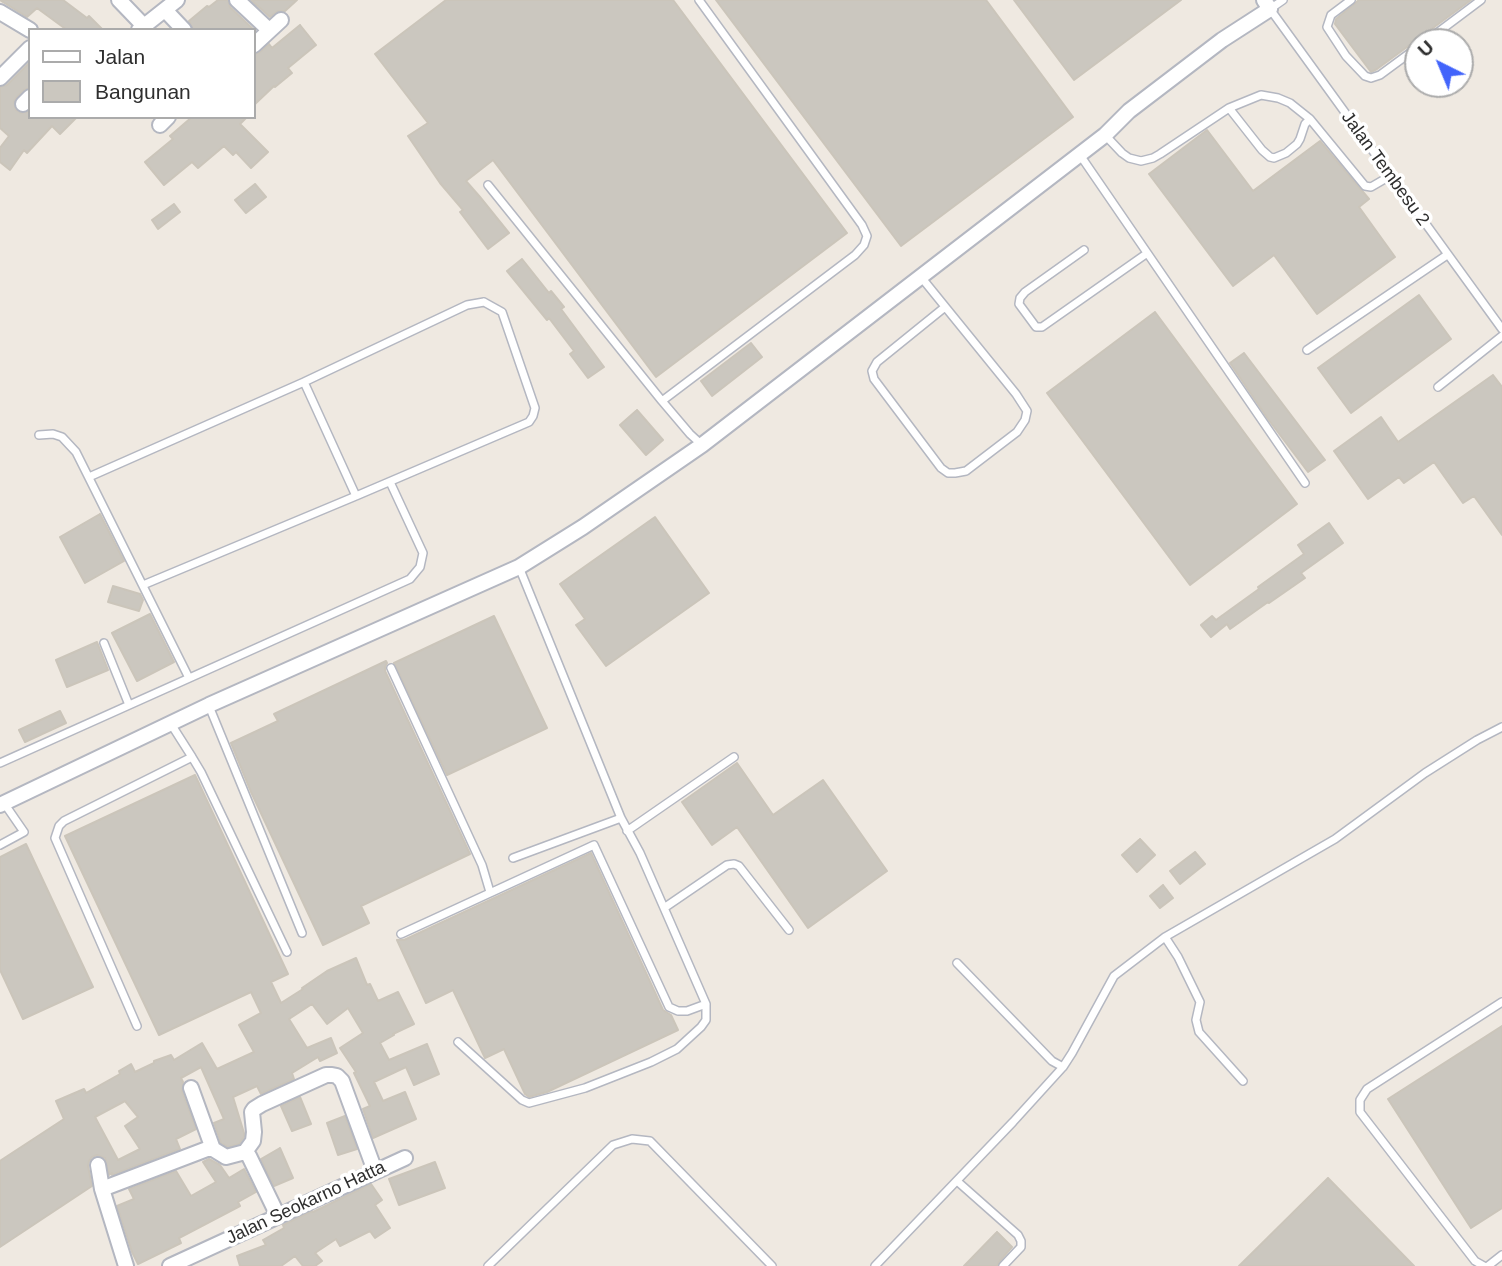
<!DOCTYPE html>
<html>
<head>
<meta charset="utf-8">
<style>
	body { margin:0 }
	#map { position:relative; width:1502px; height:1266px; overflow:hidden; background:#efe9e1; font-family:Helvetica,sans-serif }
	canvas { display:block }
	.legend { position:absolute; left:28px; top:28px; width:228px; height:91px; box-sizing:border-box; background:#fff; border:2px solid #ababab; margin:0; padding:9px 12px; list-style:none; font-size:21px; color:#2e2e2e }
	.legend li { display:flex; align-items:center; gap:14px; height:35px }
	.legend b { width:35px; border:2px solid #ababab }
	.north { position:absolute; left:1404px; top:28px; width:70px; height:70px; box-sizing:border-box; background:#fff; border:2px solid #ababab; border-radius:50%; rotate:317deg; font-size:19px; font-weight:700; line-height:28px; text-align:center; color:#2e2e2e }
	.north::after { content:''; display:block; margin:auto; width:24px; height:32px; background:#4264fb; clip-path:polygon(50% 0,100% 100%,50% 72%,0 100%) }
</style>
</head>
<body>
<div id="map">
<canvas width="1502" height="1266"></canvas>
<ul class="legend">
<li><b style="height:9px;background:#fff"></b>Jalan</li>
<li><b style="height:19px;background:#cbc7bf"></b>Bangunan</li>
</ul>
<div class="north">U</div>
</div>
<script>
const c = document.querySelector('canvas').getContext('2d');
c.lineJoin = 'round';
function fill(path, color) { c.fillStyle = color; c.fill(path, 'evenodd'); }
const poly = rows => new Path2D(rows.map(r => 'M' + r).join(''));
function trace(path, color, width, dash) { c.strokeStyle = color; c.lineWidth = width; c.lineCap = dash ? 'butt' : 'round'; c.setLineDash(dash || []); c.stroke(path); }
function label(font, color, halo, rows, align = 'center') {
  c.font = font + ' Helvetica,sans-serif'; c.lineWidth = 7; c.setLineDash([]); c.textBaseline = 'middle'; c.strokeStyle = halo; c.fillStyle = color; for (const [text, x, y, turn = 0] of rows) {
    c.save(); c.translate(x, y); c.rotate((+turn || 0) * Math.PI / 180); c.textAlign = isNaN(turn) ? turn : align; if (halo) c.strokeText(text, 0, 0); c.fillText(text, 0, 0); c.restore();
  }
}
const building = poly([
	[0,0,63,0,87,18,89,16,103,30,67,30,37,8,27,17,0,0],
	[218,0,228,0,230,7,255,31,254,32,254,30,193,30,189,21,207,6,209,7,218,0],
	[251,0,297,0,285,11,278,11,270,17,251,0],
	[446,0,673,0,847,233,656,377,493,160,466,181,480,197,509,233,488,249,460,212,463,210,440,183,408,136,428,123,375,54,446,0],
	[716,0,986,0,1073,117,901,246,716,0],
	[1014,0,1181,0,1074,80,1014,0],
	[1359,0,1471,0,1377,69,1371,72,1335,24,1336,19,1359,0],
	[300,25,316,45,288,68,292,73,275,87,274,86,254,105,254,54,260,52,269,44,272,48,300,25],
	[30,62,30,88,24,90,16,98,14,102,16,110,21,113,30,111,30,117,77,117,60,134,52,126,27,153,24,150,10,170,0,162,0,148,9,136,0,128,0,87,7,85,30,62],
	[192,117,247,117,240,124,268,152,251,168,236,152,233,155,224,146,198,168,192,162,164,185,145,162,173,139,170,136,192,117],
	[1207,130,1253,191,1320,141,1369,199,1359,207,1395,257,1317,314,1274,255,1233,286,1149,174,1207,130],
	[255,184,266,197,246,213,235,200,255,184],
	[174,204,180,212,158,229,152,220,174,204],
	[522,259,549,293,551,291,564,307,561,309,604,367,588,378,570,354,574,351,549,318,547,320,507,271,522,259],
	[1419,295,1451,339,1351,413,1318,368,1419,295],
	[1155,312,1297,504,1190,585,1047,393,1155,312],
	[751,343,762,357,712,396,701,381,751,343],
	[1244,353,1325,460,1308,472,1268,419,1230,363,1244,353],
	[1493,375,1502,387,1502,535,1474,496,1463,503,1434,462,1404,483,1399,477,1368,499,1334,451,1381,417,1398,442,1493,375],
	[637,410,663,440,646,455,620,425,637,410],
	[100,514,124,561,85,583,60,537,100,514],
	[655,517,709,593,606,666,576,625,585,619,560,584,655,517],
	[1329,523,1343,543,1301,573,1305,578,1269,603,1268,602,1230,629,1227,624,1211,637,1201,625,1212,616,1216,620,1259,589,1258,587,1304,554,1298,545,1329,523],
	[113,586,140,594,143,600,139,611,108,602,113,586],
	[150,614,174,662,137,681,112,633,150,614],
	[494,616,547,728,447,775,394,663,494,616],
	[97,642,108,670,67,687,56,660,97,642],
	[386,661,387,663,385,667,385,671,470,854,361,906,369,923,323,945,251,792,231,743,278,721,274,714,386,661],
	[60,711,66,723,25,742,19,730,60,711],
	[737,763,773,815,823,780,887,871,808,928,737,827,712,845,682,802,737,763],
	[195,775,288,974,271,982,281,1003,303,989,302,988,327,971,356,958,367,985,370,984,378,1001,398,992,414,1024,393,1034,394,1035,380,1043,389,1060,427,1044,439,1074,414,1085,406,1067,374,1082,383,1101,405,1092,416,1119,373,1138,363,1109,370,1106,354,1073,356,1072,340,1048,363,1033,348,1008,327,1024,312,1004,289,1019,307,1048,331,1038,337,1053,320,1061,318,1057,292,1073,294,1079,261,1094,257,1086,233,1097,244,1133,244,1137,239,1144,228,1147,221,1143,214,1123,224,1119,201,1067,181,1078,183,1082,182,1091,196,1129,176,1139,180,1149,112,1175,112,1173,109,1175,105,1158,97,1155,92,1157,89,1161,88,1166,92,1186,0,1247,0,1161,64,1119,56,1101,84,1089,86,1093,120,1074,119,1071,131,1064,135,1072,154,1063,154,1061,171,1055,174,1060,202,1043,217,1069,254,1052,239,1025,261,1013,251,992,159,1035,65,836,195,775],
	[125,1101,138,1117,125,1126,140,1149,118,1160,95,1117,125,1101],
	[1140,839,1155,855,1137,872,1122,855,1140,839],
	[26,844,93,987,23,1019,0,970,0,857,26,844],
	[1195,852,1205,864,1180,884,1170,871,1195,852],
	[591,853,663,1010,671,1015,678,1030,547,1092,529,1097,525,1094,504,1049,485,1058,453,990,426,1003,397,940,404,940,591,853],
	[1163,885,1173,898,1160,908,1150,896,1163,885],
	[1502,1026,1502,1208,1471,1228,1388,1099,1502,1026],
	[300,1097,311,1124,292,1131,281,1106,300,1097],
	[345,1116,357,1149,338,1155,327,1123,345,1116],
	[280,1148,293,1178,274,1186,261,1159,280,1148],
	[209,1159,220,1165,229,1178,244,1169,256,1192,238,1202,240,1206,179,1238,181,1243,138,1264,132,1252,117,1206,134,1199,129,1189,176,1171,191,1196,216,1182,203,1162,209,1159],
	[435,1162,445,1188,399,1205,389,1179,435,1162],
	[1328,1178,1414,1266,1239,1266,1328,1178],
	[371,1184,382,1200,375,1205,390,1228,375,1238,370,1231,340,1246,336,1239,315,1253,322,1261,315,1266,303,1266,295,1256,281,1266,240,1266,237,1256,266,1245,263,1240,284,1228,283,1225,312,1211,313,1212,371,1184],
	[997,1232,1012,1247,999,1262,997,1266,964,1266,997,1232]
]);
fill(building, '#cbc7bf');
trace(building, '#cbc5ba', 2);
const lane = poly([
	[1283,0,1270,9,1502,329],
	[1351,0,1331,15,1327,27,1346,56,1365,76,1371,78,1380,75,1418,47],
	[1425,42,1481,0],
	[1310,119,1365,186,1371,187,1390,176],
	[1105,135,1122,153,1129,158,1141,161,1153,158,1160,154,1229,108,1261,95,1278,98,1290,103,1310,119,1305,124,1300,139,1297,144,1286,153,1274,158,1270,157,1262,150,1229,108],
	[1080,155,1305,483],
	[488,185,662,401,690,434,702,445],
	[1084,250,1025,292,1020,298,1019,304,1036,327,1042,327,1146,254],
	[921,277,1016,394,1027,411,1025,420,1017,432,966,471,955,473,948,473,941,468,874,379,872,371,877,362,945,307],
	[484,302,502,312,535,408,533,416,529,422,356,496,304,382,467,305,484,302],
	[1307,350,1447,255],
	[1438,387,1502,336],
	[662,401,855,255,864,245,867,236,862,225,699,0],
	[39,435,53,434,62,437,76,452,189,678],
	[89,477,304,382],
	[143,585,356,496],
	[104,643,129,705],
	[391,668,482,865,490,892],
	[209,706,302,933],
	[192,757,201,772,287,952],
	[0,763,410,579,420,567,423,553,390,482],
	[627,831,734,757],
	[0,845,24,832,4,803],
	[513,858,621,818],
	[664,908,727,865,734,864,739,866,789,930],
	[401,934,594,845,669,1007,678,1011,687,1011,706,1004],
	[1165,937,1178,957,1200,1002,1196,1020,1199,1032,1243,1081],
	[957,963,1052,1061,1063,1067],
	[137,1026,55,838,59,826,64,821,192,757,171,724],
	[458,1042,522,1100,529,1103,585,1088,651,1062,677,1049,701,1027,706,1020,706,1004,640,853,621,818,519,567],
	[957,1181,1018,1235,1021,1241,1021,1247,1003,1266],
	[488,1266,613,1145,632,1139,650,1141,772,1266],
	[875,1266,1013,1122,1063,1067,1072,1053,1114,976,1165,937,1335,839,1425,773,1477,740,1502,727],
	[1484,1266,1475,1261,1360,1112,1360,1100,1367,1089,1502,1002],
	[1488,1266,1502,1255]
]);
const street = poly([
	[119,0,144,26],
	[237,0,269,30],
	[165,10,184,30],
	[0,12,30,30],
	[139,30,177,0],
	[254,45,281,20],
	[0,78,30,48],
	[23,104,30,97],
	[160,125,168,117],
	[0,805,209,705,519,567,583,527,702,445,1105,135,1129,111,1222,40,1270,9,1264,0],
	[191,1088,213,1149],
	[245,1152,253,1141,254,1132,252,1112,254,1109,262,1104,326,1075,332,1075,337,1076,342,1081,375,1171],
	[98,1165,102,1189,126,1266],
	[102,1189,207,1149,213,1149,226,1157,245,1152,249,1156,278,1216],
	[170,1266,405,1158]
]);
trace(lane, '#b4b7c1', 10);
trace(street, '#b4b7c1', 18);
trace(lane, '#fff', 7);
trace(street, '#fff', 14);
label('18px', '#2e2e2e', '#fff', [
	["Jalan Tembesu 2",1385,169,54],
	["Jalan Seokarno Hatta",306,1203,-25]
]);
</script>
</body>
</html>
